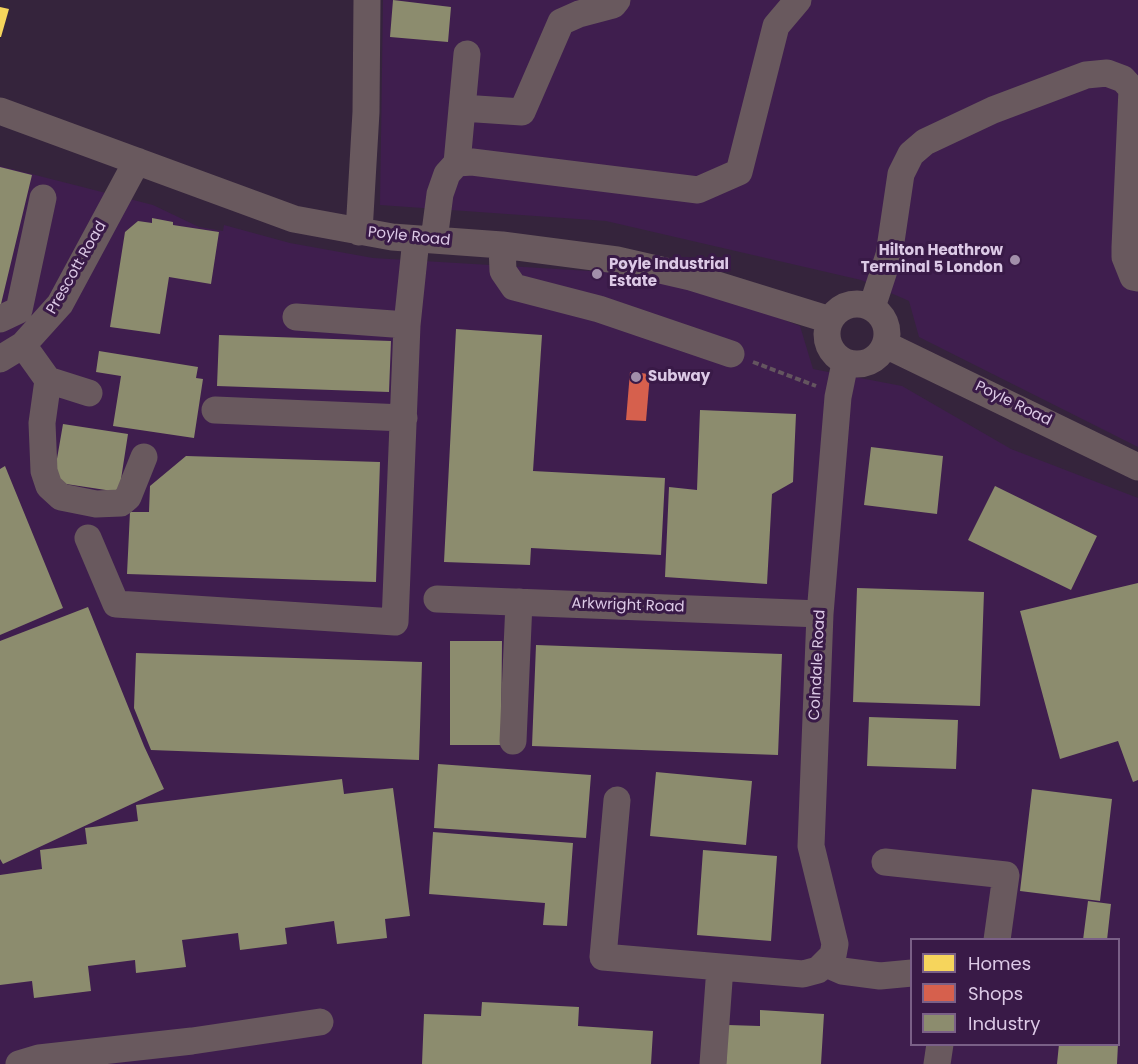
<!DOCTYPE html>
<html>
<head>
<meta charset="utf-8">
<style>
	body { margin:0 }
	#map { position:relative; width:1138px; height:1064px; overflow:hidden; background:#35243c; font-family:Poppins,sans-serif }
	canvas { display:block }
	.legend { position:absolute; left:910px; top:938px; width:210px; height:108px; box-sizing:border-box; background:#391a47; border:2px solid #7a6087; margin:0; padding:8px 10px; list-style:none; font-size:18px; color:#dcc9e6 }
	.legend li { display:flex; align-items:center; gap:12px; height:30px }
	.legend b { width:30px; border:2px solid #7a6087 }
</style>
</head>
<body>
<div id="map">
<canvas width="1138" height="1064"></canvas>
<ul class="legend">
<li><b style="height:16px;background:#f6d55c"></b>Homes</li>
<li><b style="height:16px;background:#d6604d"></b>Shops</li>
<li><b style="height:16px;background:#8c8c6e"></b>Industry</li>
</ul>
</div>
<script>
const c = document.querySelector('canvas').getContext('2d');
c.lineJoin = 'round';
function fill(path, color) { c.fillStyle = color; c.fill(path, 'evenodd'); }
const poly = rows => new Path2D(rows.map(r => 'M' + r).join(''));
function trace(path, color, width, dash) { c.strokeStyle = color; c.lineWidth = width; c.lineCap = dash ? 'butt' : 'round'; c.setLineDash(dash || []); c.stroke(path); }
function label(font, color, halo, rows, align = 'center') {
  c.font = font + ' Poppins,sans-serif'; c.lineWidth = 6; c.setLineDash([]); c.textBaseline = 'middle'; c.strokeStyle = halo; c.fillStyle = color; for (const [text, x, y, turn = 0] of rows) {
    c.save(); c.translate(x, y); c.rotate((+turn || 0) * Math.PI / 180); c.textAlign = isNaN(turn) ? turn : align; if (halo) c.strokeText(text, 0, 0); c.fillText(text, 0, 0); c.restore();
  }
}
fill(poly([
	[383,0,1138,0,1138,447,919,337,909,301,861,280,606,221,380,205],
	[0,166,153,205,199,227,223,231,224,225,290,243,373,258,624,273,729,299,800,326,813,369,902,386,1011,449,1138,498,1138,1064,0,1064],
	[912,940,1118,940,1118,1044,912,1044]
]), '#3f1e4e');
fill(poly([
	[0,7,9,9,1,37,0,37]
]), '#f6d55c');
fill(poly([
	[630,372,650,374,646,421,626,420]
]), '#d6604d');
fill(poly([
	[393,0,451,7,448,42,390,37],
	[0,167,32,175,1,304,0,304],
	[152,218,173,222,173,225,219,232,211,284,169,277,160,334,110,327,125,232,138,221,152,223],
	[456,329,542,335,533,471,665,478,661,555,531,548,530,565,444,562],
	[219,335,391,341,389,392,217,386],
	[99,351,198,367,196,378,203,379,194,438,113,426,121,376,96,372],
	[700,410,796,414,793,482,772,494,767,584,665,577,669,487,697,490],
	[63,424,128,434,119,492,53,482],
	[871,447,943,456,937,514,864,505],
	[186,456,380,462,376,582,127,574,130,512,149,512,150,486],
	[5,466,63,608,0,635,0,469],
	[995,486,1097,536,1071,590,968,540],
	[1138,583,1138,780,1133,782,1118,741,1060,759,1020,611],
	[857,588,984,592,980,706,853,702],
	[88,607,144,746,164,789,3,864,0,859,0,641],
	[450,641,502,641,501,745,450,745],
	[536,645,782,654,778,755,532,746],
	[136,653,422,662,419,760,151,750,134,708],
	[869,717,958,720,956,769,867,766],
	[438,764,591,775,586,838,434,828],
	[656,772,752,781,746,845,650,836],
	[342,779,344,794,393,788,410,916,385,919,387,938,337,944,334,921,285,928,287,944,240,950,238,933,182,940,186,967,136,973,135,960,88,966,91,991,34,998,32,981,0,985,0,875,42,869,40,850,87,844,85,828,138,821,136,805],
	[1032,789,1112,799,1100,901,1020,891],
	[433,832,573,843,567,926,543,925,545,903,429,894],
	[703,850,777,856,771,941,697,935],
	[1088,901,1111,904,1107,940,1083,940],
	[482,1002,579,1007,578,1026,653,1031,651,1064,422,1064,424,1014,481,1016],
	[760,1010,824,1014,821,1064,726,1064,728,1025,760,1026],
	[1059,1044,1118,1044,1117,1064,1057,1064]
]), '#8c8c6e');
trace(poly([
	[753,362,816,386]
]), '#64555f', 4, [6, 3]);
trace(poly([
	[462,108,522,112,561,22,579,14,613,5,617,0],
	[0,111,294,219,392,237,502,245,617,260,691,277,830,320],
	[457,163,467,54],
	[359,232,366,112,367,0],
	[434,240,440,194,447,174,457,163,472,162,698,190,739,172,776,26,798,0],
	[502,245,503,271,514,287,599,309,731,354],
	'827 334a30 30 0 1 1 60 0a30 30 0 1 1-60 0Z',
	[872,307,889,255,901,174,911,154,925,142,993,110,1086,75,1107,73,1123,79,1132,89,1125,247,1125,257,1133,277,1138,278],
	[296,317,407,325],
	[0,319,19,310,43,198],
	[23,345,48,380,89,393],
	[886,345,1138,467],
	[0,359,23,345,60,304,137,161],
	[48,380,42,423,44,471,49,486,61,497,96,504,121,503,128,497,144,457],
	[215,410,404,418],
	[88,538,116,604,395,622,407,325,416,239],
	[437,599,820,614],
	[513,741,519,602],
	[617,800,603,957,803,974,818,970,833,955,835,944,811,846,820,614,838,397,845,363],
	[885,862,1006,875,997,940],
	[826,964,842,971,880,976,912,973],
	[19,1064,39,1058,192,1041,320,1022],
	[713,1064,720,967],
	[937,1064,940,1044]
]), '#69595e', 27);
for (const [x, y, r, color] of [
	[1015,260,6,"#a28faa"],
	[597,274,6,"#a28faa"],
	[636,377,6,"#a28faa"]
]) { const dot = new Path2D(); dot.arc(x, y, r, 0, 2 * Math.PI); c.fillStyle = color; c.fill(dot); trace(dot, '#391a47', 2); }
label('15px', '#dcc9e6', '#391a47', [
	["Poyle Road",409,237,6],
	["Prescott Road",77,268,-60],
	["Poyle Road",1013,404,26],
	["Arkwright Road",628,606,2],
	["Colndale Road",818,665,-87]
]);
label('bold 15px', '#dcc9e6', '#391a47', [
	["Hilton Heathrow",1003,251,"right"],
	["Terminal 5 London",1003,268,"right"],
	["Poyle Industrial",609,265],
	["Estate",609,282],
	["Subway",648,377]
], 'left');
</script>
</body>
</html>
